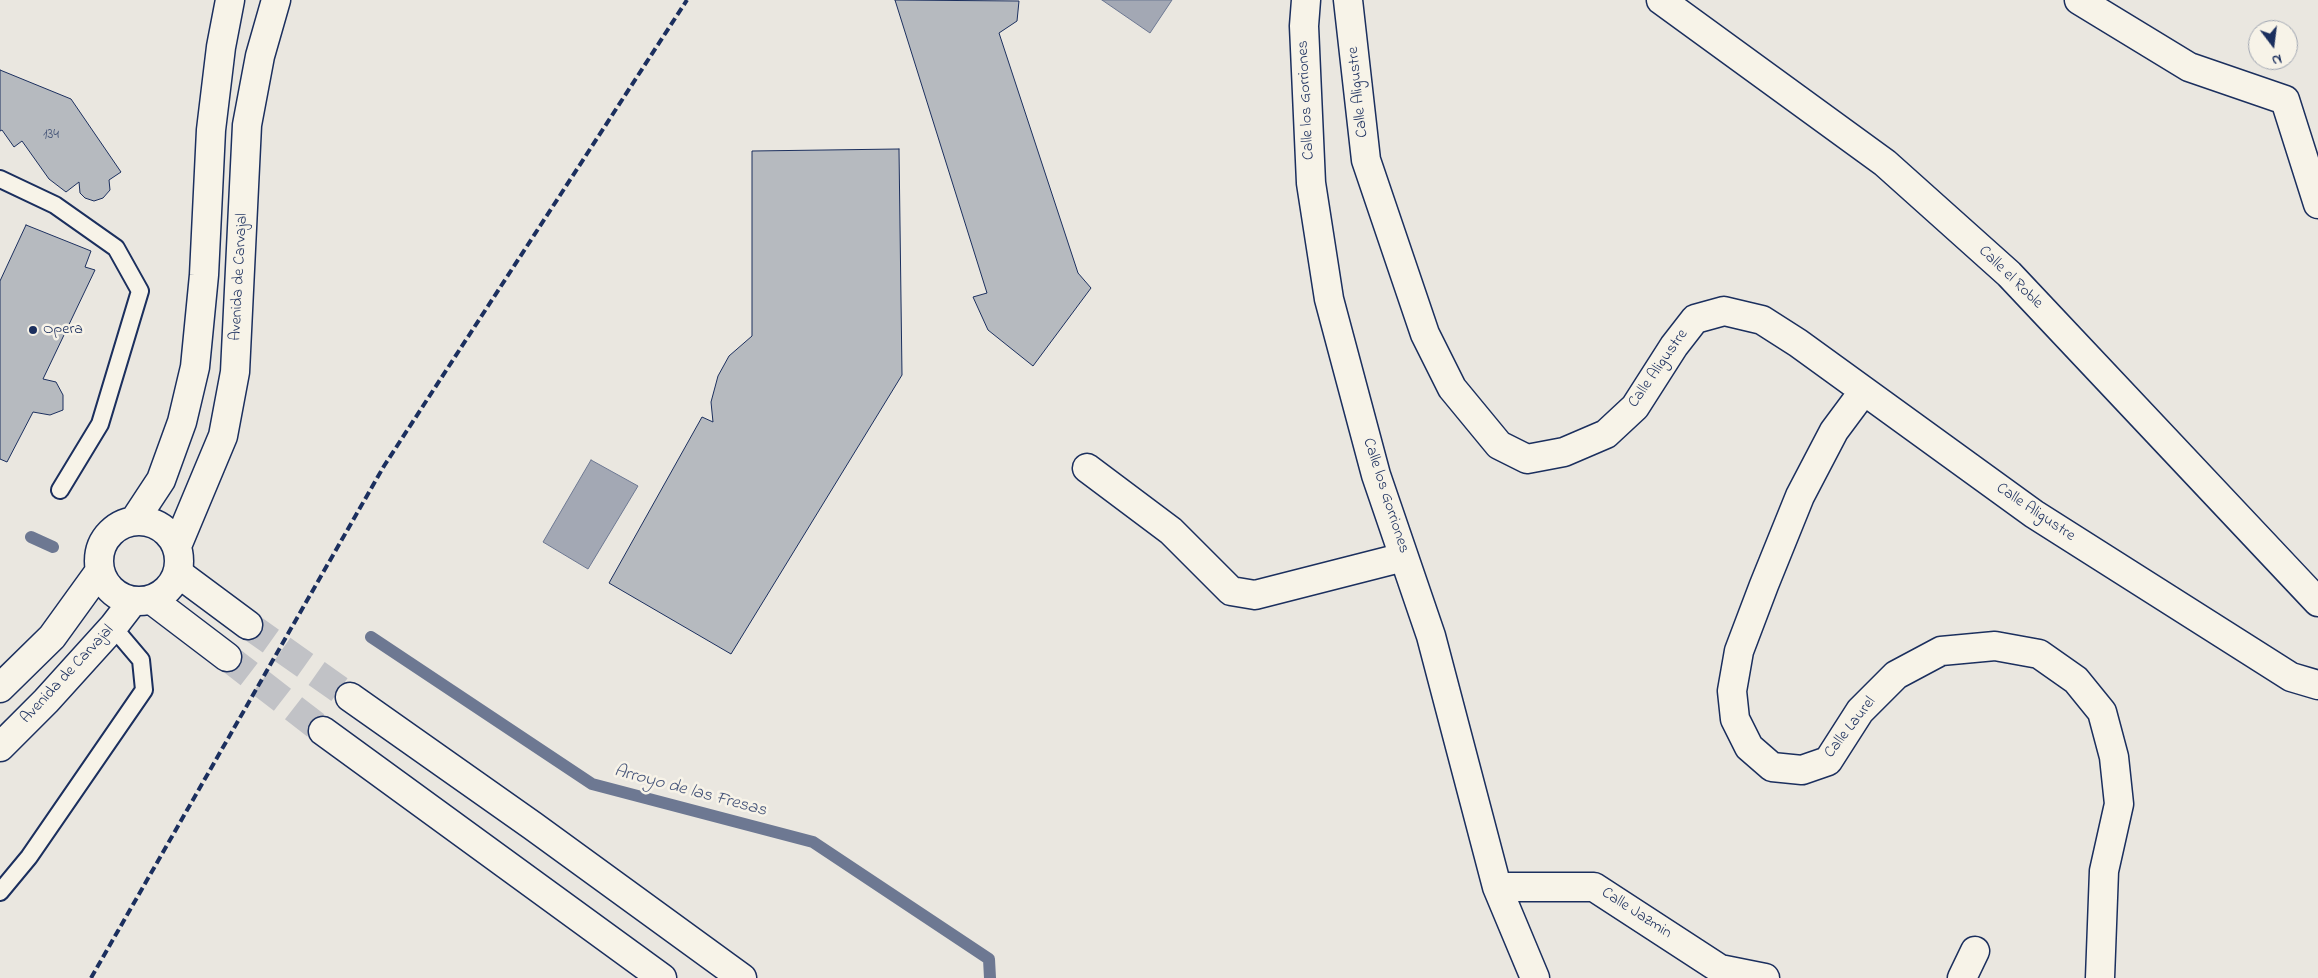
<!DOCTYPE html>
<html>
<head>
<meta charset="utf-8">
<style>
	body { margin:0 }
	#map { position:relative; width:2318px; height:978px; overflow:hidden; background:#eae7e0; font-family:"Indie Flower",sans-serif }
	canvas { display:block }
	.north { position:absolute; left:2248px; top:20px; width:50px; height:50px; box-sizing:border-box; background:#f7f3e8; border:1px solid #9fa5b1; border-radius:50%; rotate:165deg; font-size:14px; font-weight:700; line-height:20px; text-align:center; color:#1b2f5e }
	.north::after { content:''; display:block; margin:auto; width:18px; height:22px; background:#1b2f5e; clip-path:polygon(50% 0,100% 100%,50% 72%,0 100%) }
</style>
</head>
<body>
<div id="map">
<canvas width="2318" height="978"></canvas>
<div class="north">N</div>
</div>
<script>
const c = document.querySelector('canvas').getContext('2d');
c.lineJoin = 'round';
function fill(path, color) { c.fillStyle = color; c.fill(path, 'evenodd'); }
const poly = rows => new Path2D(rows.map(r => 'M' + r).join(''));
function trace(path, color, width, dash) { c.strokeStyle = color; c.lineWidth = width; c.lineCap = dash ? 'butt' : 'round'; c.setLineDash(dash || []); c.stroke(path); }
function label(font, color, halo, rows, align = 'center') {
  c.font = font + ' "Indie Flower",sans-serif'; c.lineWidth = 5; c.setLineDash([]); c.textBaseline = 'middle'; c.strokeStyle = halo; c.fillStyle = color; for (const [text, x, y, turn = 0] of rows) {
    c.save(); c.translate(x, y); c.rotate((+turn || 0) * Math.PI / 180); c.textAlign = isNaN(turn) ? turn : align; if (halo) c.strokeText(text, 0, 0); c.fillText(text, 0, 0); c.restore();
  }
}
const water = poly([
	[1102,0,1172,0,1150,33,1102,0],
	[591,460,638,486,588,569,543,542,591,460]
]);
fill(water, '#a3a8b4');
trace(water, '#6d7892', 1);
trace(poly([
	[31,537,53,547],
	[371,637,592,784,813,842,989,959,990,978]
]), '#6d7892', 12);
const building = poly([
	[895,0,1019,1,1017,21,999,33,1078,273,1091,288,1033,366,988,330,973,297,987,293,895,0],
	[0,70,71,99,121,172,109,180,110,190,103,198,94,201,85,198,80,193,79,182,66,192,49,179,22,141,14,147,2,130,0,131,0,70],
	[899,149,902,375,731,654,609,583,702,417,713,422,711,402,718,376,729,356,752,336,752,151,899,149],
	[26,225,91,251,85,267,95,270,43,379,56,382,63,395,63,410,50,415,33,412,7,462,0,459,0,281,26,225]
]);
fill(building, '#b6babf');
trace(building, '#1b2f5e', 1);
trace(poly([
	[248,625,350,697],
	[227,657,323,731]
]), '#c1c2c6', 28, [28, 14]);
const lane = poly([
	[0,179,55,205,116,248,140,291,100,424,60,490],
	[0,892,29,857,144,690,141,660,113,627]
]);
const street = poly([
	[1306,0,1304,26,1311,183,1329,299,1376,475,1431,636,1497,887,1535,978],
	[1348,0,1366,160,1425,334,1452,388,1499,445,1527,459,1564,452,1606,434,1635,407,1674,346,1695,319,1724,311,1762,320,1798,343,2034,514,2291,677,2318,685],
	[1661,0,1885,163,2009,274,2318,602],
	[2079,0,2189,67,2285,100,2318,204],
	[1863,392,1834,431,1800,496,1764,585,1739,651,1732,691,1735,719,1749,747,1772,767,1802,770,1828,761,1860,711,1896,675,1941,651,1995,646,2039,654,2076,680,2102,712,2114,757,2119,804,2104,871,2100,978],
	[1087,468,1171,531,1231,591,1255,595,1404,557],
	[178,573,248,625],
	[152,600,227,657],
	[350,697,533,826,742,978],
	[323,731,662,978],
	[1497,887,1594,887,1720,969,1765,978],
	[1962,978,1975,951]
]);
const primary = poly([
	[134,521,161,480,182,422,195,367,204,275,211,130,221,47,230,0],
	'99 561a40 40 0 1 1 80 0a40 40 0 1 1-80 0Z',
	[177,546,223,436,235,372,247,125,260,56,276,0],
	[0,688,52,637,99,572],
	[0,747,46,701,113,627,133,601]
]);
trace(lane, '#1b2f5e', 20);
trace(street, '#1b2f5e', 31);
trace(primary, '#1b2f5e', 31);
trace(lane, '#f7f3e8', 16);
trace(street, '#f7f3e8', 28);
trace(primary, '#f7f3e8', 28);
trace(poly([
	[91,978,384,466,687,0]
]), '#1b2f5e', 4, [8, 4]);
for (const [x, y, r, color] of [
	[33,330,5,"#1b2f5e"]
]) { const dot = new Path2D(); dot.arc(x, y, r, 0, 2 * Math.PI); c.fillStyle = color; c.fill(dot); trace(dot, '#f7f3e8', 2); }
label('14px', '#425276', null, [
	["134",51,136]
]);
label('16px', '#1b2f5e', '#f7f3e8', [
	["Calle Aligustre",1359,92,-96],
	["Calle los Gorriones",1307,100,-93],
	["Avenida de Carvajal",240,277,-87],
	["Calle el Roble",2010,278,44],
	["Calle Aligustre",1659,369,-55],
	["Calle los Gorriones",1385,496,72],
	["Calle Aligustre",2035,513,34],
	["Avenida de Carvajal",68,675,-47],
	["Calle Laurel",1851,728,-52],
	["Calle Jazmin",1636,914,33]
]);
label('16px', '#1b2f5e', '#f7f3e8', [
	["Opera",43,330]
], 'left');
label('italic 18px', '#445378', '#f7f3e8', [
	["Arroyo de las Fresas",690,792,15]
]);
</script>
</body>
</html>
